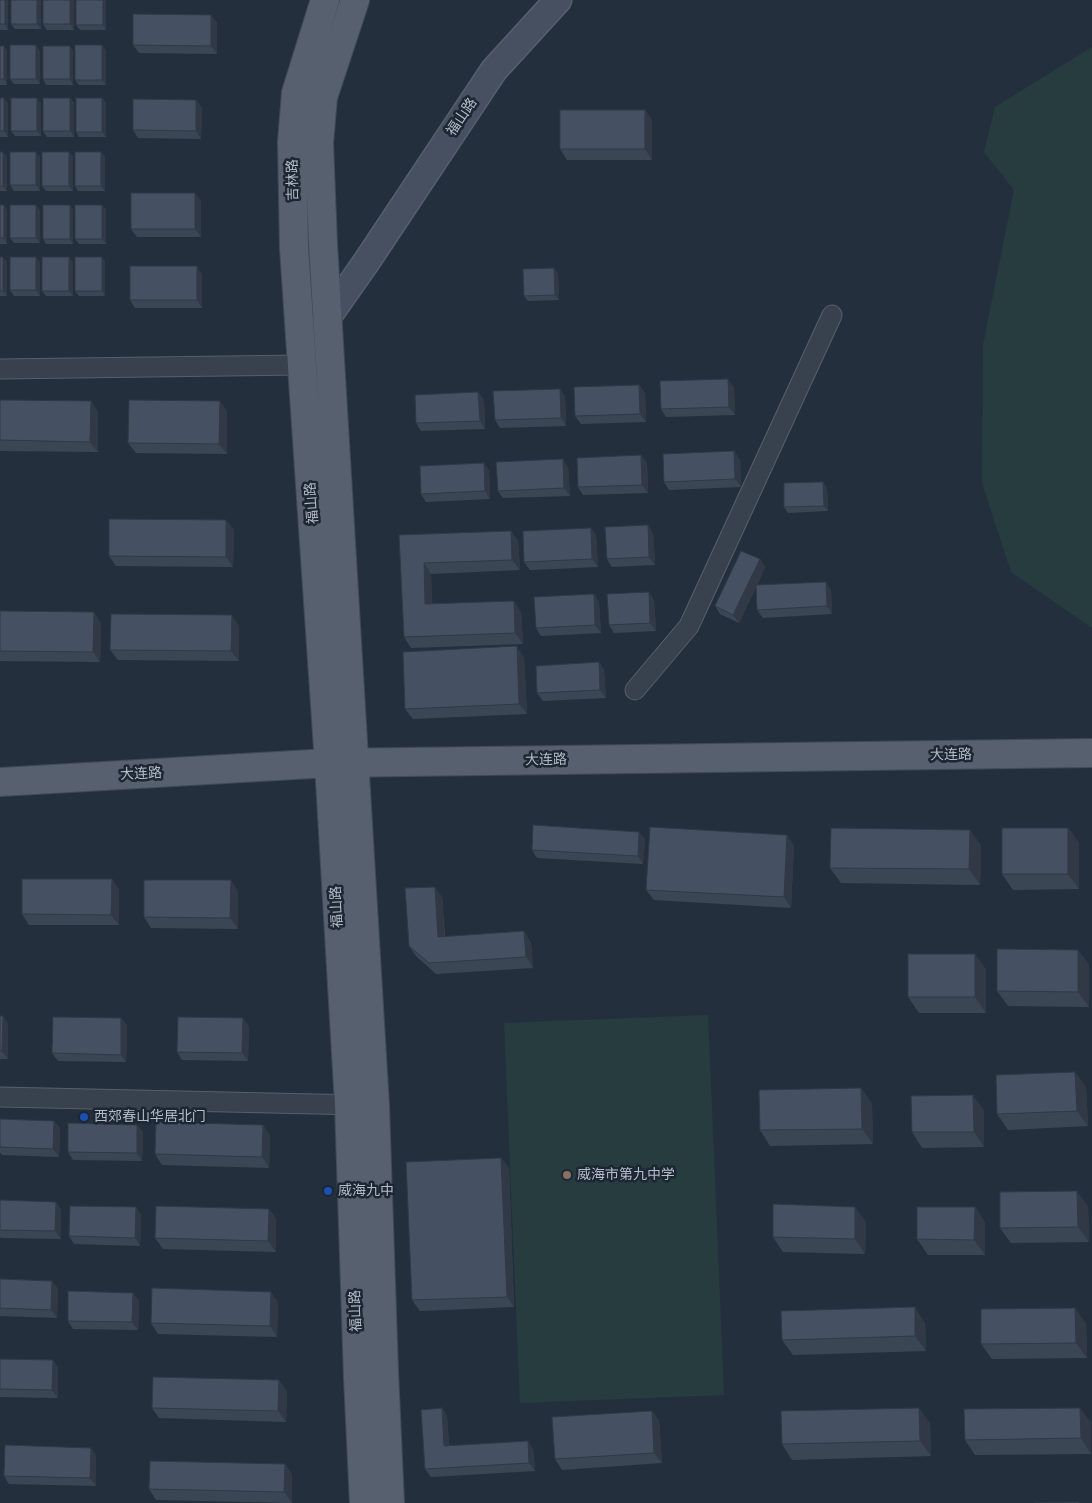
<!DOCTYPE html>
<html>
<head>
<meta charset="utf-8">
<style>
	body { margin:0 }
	canvas { display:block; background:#242f3e }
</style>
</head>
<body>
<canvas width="1092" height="1503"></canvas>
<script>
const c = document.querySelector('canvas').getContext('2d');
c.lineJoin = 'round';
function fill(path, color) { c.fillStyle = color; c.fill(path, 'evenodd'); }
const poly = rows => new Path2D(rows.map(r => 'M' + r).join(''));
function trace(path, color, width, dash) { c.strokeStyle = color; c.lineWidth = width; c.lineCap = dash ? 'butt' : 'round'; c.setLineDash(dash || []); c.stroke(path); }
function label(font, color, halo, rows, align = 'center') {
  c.font = font + ' "IBM Plex Sans","Noto Sans SC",sans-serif'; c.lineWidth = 5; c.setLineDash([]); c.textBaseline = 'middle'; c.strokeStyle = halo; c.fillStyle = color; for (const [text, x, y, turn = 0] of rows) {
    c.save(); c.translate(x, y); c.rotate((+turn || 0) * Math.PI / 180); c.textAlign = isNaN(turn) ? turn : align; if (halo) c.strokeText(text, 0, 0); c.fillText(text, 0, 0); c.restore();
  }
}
fill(poly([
	[1092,47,1092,628,1011,572,982,483,983,345,1014,190,984,152,995,107],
	[708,1015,724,1395,520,1403,504,1023]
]), '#263c3f');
const street = poly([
	[0,369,302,365],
	[635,690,689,626,832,315],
	[0,1097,361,1105]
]);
const secondary = poly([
	[302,365,327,318,367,261,494,70,558,0]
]);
const primary = poly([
	[325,0,296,93,292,142,294,248,329,763,349,1104,358,1377,364,1503],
	[355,0,323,97,319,143,323,244,375,1106,384,1372,390,1503],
	[0,782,329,763,1092,753]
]);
trace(street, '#565f6c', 21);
trace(secondary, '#565f6c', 29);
trace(primary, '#414a57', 30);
trace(street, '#38414e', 19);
trace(secondary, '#465061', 26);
trace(primary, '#56606e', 28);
fill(poly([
	[0,0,8,0,8,30,0,30],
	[41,0,41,29,15,29,11,24],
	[74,0,74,30,47,30,43,24],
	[106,0,106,30,80,30,76,25],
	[211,15,217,23,217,54,139,53,133,45],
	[102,45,106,51,106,85,79,85,75,80],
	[0,46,7,51,7,85,0,85],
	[70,46,73,51,73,85,46,85,43,79],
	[40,51,40,84,14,84,10,79],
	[0,98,8,103,8,137,0,137],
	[70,98,74,103,74,137,47,137,43,131],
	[102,98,106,103,106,137,79,137,76,132],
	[196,100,202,108,201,139,138,138,133,130],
	[41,103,41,136,15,136,11,131],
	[645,110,652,120,652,160,567,160,560,149],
	[0,152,7,157,7,191,0,191],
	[69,152,73,157,73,191,46,191,42,186],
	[101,152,105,157,105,191,78,191,75,186],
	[40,157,40,191,14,191,10,185],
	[201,201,201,237,137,237,131,229],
	[0,205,7,210,7,244,0,244],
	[70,205,73,210,73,244,46,244,43,239],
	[102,205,106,210,106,244,79,244,75,239],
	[40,210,40,243,14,243,10,238],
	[0,257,7,262,7,296,0,296],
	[69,257,73,263,73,296,46,296,42,291],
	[102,257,105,262,105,296,79,296,75,291],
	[40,262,40,296,14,296,10,290],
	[558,273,559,300,528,301,524,296],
	[202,274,202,308,135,308,130,300],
	[639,385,645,393,646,422,581,424,575,416],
	[734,387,735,415,666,417,661,409],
	[560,389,565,397,566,426,500,428,495,420],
	[478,392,484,400,485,429,421,431,416,423],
	[0,400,91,401,98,412,98,452,0,451],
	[227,411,227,454,136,453,128,443],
	[641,455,647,463,648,493,583,495,578,487],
	[740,459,741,487,669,490,664,482],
	[484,463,489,471,490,499,426,502,421,494],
	[568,467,570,496,503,498,498,491],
	[823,482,827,488,828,511,788,513,784,507],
	[226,520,234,530,233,567,116,566,109,556],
	[591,528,596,536,598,567,530,570,524,562],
	[511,531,518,541,520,570,431,574,432,604,521,612,523,644,411,648,404,637,399,535],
	[653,533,655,565,612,567,607,559],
	[760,559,765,567,757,585,831,590,832,614,763,618,757,610,756,587,739,623,720,614,715,606],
	[594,594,599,602,601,633,541,636,536,628],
	[654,600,656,631,614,633,609,625],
	[0,611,101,623,100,662,0,661],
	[239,626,239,661,118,660,110,650],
	[524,657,527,714,413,719,405,709],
	[599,662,604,670,606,698,543,701,537,693],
	[1068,828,1079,843,1079,889,1013,890,1002,874],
	[645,839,643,864,537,858,532,850],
	[794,845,791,908,654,900,646,890],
	[981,845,980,885,841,883,830,868],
	[112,879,119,890,119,925,29,925,22,914],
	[238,891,238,929,151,928,144,917],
	[442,897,445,936,531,942,533,968,436,974,416,956,409,946],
	[1078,950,1089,965,1089,1007,1008,1006,997,991],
	[986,969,986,1013,919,1013,908,997],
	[0,1016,3,1016,8,1024,8,1059,0,1059],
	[121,1018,127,1026,126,1062,58,1061,52,1053],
	[249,1026,248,1061,182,1060,177,1052],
	[1086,1087,1088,1126,1008,1130,997,1114],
	[861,1088,872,1104,873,1144,770,1146,760,1130],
	[984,1110,984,1147,922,1148,912,1132],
	[0,1119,54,1121,60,1128,59,1157,2,1155,0,1152],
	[137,1125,143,1133,142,1161,73,1160,68,1152],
	[263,1125,270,1136,269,1168,162,1165,155,1154],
	[501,1158,509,1168,514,1307,420,1311,412,1300],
	[0,1200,56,1202,61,1210,61,1239,1,1238,0,1237],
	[1088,1206,1089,1242,1011,1243,1000,1228],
	[136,1207,141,1215,140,1246,74,1244,69,1236],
	[975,1207,985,1223,985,1255,928,1255,917,1239],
	[269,1209,276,1219,276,1252,163,1249,155,1238],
	[866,1222,865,1254,783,1252,773,1237],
	[0,1279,52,1281,58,1289,57,1318,0,1316],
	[139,1301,138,1330,73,1329,68,1321],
	[278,1302,277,1337,158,1334,151,1323],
	[925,1323,926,1351,793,1355,782,1340],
	[1086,1323,1087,1358,992,1359,981,1344],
	[0,1359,53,1360,58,1368,58,1398,0,1397],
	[287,1391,286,1422,159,1418,152,1408],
	[442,1408,447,1416,449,1446,533,1449,535,1471,431,1477,425,1469],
	[1080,1408,1091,1423,1091,1454,975,1455,965,1440],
	[652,1411,659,1421,662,1463,562,1470,555,1459],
	[930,1423,931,1456,792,1460,782,1444],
	[96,1455,96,1486,9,1484,4,1476],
	[292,1474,292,1503,156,1500,149,1489]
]), '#3b4654');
fill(poly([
	[5,0,8,0,8,30,5,24],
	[37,0,41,0,41,29,37,24],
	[70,0,74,0,74,30,70,24],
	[103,0,106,0,106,30,103,25],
	[211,15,217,23,217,54,211,46],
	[36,45,40,51,40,84,36,79],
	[102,45,106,51,106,85,102,80],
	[4,46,7,51,7,85,4,79],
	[70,46,73,51,73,85,70,79],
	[4,98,8,103,8,137,4,131],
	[37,98,41,103,41,136,37,131],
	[70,98,74,103,74,137,70,131],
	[102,98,106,103,106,137,102,132],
	[196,100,202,108,201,139,196,131],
	[645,110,652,120,652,160,645,149],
	[3,152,7,157,7,191,3,186],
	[36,152,40,157,40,191,36,185],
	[69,152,73,157,73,191,69,186],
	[101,152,105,157,105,191,101,186],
	[195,193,201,201,201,237,195,229],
	[4,205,7,210,7,244,4,238],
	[36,205,40,210,40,243,36,238],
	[70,205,73,210,73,244,70,239],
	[102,205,106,210,106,244,102,239],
	[3,257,7,262,7,296,3,291],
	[36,257,40,262,40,296,36,290],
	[69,257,73,263,73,296,69,291],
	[102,257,105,262,105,296,102,291],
	[197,266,202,274,202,308,197,300],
	[554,268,558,273,559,300,555,295],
	[728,379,734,387,735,415,729,407],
	[639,385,645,393,646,422,640,414],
	[560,389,565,397,566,426,561,418],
	[478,392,484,400,485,429,480,421],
	[91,401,98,412,98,452,90,442],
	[220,401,227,411,227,454,219,444],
	[734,451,740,459,741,487,735,479],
	[641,455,647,463,648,493,642,485],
	[563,459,568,467,570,496,564,488],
	[484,463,489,471,490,499,485,491],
	[823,482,827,488,828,511,824,506],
	[226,520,234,530,233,567,226,557],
	[648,525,653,533,655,565,649,557],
	[591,528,596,536,598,567,592,559],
	[511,531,518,541,520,570,512,560],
	[760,559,765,567,739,623,733,615],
	[424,563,431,574,433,615,425,604],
	[826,582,831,590,832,614,827,606],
	[649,592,654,600,656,631,650,623],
	[594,594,599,602,601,633,595,625],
	[514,601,521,612,523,644,515,633],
	[94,612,101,623,100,662,93,652],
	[232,615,239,626,239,661,231,651],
	[517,646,524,657,527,714,519,704],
	[599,662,604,670,606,698,600,690],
	[1068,828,1079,843,1079,889,1068,874],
	[970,830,981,845,980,885,969,869],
	[639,832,645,839,643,864,638,856],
	[787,835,794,845,791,908,784,897],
	[112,879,119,890,119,925,111,915],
	[231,880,238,891,238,929,230,918],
	[435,887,442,897,445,947,438,937],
	[524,931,531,942,533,968,526,957],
	[1078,950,1089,965,1089,1007,1078,992],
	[975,954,986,969,986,1013,975,997],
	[3,1016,8,1024,8,1059,2,1051],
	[121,1018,127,1026,126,1062,121,1055],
	[243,1018,249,1026,248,1061,242,1053],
	[1075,1072,1086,1087,1088,1126,1077,1111],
	[861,1088,872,1104,873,1144,862,1129],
	[973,1095,984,1110,984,1147,974,1132],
	[54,1121,60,1128,59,1157,53,1149],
	[137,1125,143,1133,142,1161,137,1153],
	[263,1125,270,1136,269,1168,262,1157],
	[501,1158,509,1168,514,1307,507,1297],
	[1077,1191,1088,1206,1089,1242,1078,1227],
	[56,1202,61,1210,61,1239,55,1231],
	[136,1207,141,1215,140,1246,135,1238],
	[855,1207,866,1222,865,1254,855,1239],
	[975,1207,985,1223,985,1255,974,1240],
	[269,1209,276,1219,276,1252,268,1241],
	[52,1281,58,1289,57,1318,51,1310],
	[271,1292,278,1302,277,1337,270,1326],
	[133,1293,139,1301,138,1330,132,1322],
	[915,1307,925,1323,926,1351,915,1336],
	[1075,1308,1086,1323,1087,1358,1076,1343],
	[53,1360,58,1368,58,1398,52,1390],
	[279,1380,287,1391,286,1422,278,1411],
	[442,1408,447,1416,450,1454,444,1446],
	[919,1408,930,1423,931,1456,920,1441],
	[1080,1408,1091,1423,1091,1454,1081,1438],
	[652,1411,659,1421,662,1463,654,1453],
	[528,1441,533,1449,535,1471,529,1463],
	[91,1448,96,1455,96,1486,90,1478],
	[285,1464,292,1474,292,1503,284,1492]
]), '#303945');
const building = poly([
	[0,0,5,0,5,24,0,24,0,0],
	[11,0,37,0,37,24,11,24,11,0],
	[43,0,70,0,70,24,43,24,43,0],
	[76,0,103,0,103,25,76,25,76,0],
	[133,14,211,15,211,46,133,45,133,14],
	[10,45,36,45,36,79,10,79,10,45],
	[75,45,102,45,102,80,75,80,75,45],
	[0,46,4,46,4,79,0,79,0,46],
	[43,46,70,46,70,79,43,79,43,46],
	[0,98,4,98,4,131,0,131,0,98],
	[11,98,37,98,37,131,11,131,11,98],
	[43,98,70,98,70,131,43,131,43,98],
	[76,98,102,98,102,132,76,132,76,98],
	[133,99,196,100,196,131,133,130,133,99],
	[560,110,645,110,645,149,560,149,560,110],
	[0,152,3,152,3,186,0,186,0,152],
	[10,152,36,152,36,185,10,185,10,152],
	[42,152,69,152,69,186,42,186,42,152],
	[75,152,101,152,101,186,75,186,75,152],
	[131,193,195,193,195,229,131,229,131,193],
	[0,205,4,205,4,238,0,238,0,205],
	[10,205,36,205,36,238,10,238,10,205],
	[43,205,70,205,70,239,43,239,43,205],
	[75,205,102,205,102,239,75,239,75,205],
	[0,257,3,257,3,291,0,291,0,257],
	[10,257,36,257,36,290,10,290,10,257],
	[42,257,69,257,69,291,42,291,42,257],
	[75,257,102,257,102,291,75,291,75,257],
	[130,266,197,266,197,300,130,300,130,266],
	[554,268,555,295,524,296,523,269,554,268],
	[728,379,729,407,661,409,660,381,728,379],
	[639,385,640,414,575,416,574,387,639,385],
	[560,389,561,418,495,420,493,391,560,389],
	[478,392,480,421,416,423,415,395,478,392],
	[0,400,91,401,90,442,0,440,0,400],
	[129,400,220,401,219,444,128,443,129,400],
	[734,451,735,479,664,482,663,454,734,451],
	[641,455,642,485,578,487,577,458,641,455],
	[563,459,564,488,498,491,496,462,563,459],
	[484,463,485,491,421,494,420,466,484,463],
	[823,482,824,506,784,507,784,483,823,482],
	[109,519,226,520,226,557,109,556,109,519],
	[648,525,649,557,607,559,605,527,648,525],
	[591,528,592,559,524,562,523,531,591,528],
	[511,531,512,560,424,563,425,604,514,601,515,633,404,637,399,535,511,531],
	[741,551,760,559,733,615,715,606,741,551],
	[826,582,827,606,757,610,756,585,826,582],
	[649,592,650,623,609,625,607,594,649,592],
	[594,594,595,625,536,628,534,597,594,594],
	[0,611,94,612,93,652,0,651,0,611],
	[111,614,232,615,231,651,110,650,111,614],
	[517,646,519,704,405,709,403,652,517,646],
	[599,662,600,690,537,693,536,666,599,662],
	[533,825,639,832,638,856,532,850,533,825],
	[650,827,787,835,784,897,646,890,650,827],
	[831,828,970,830,969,869,830,868,831,828],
	[1002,828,1068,828,1068,874,1002,874,1002,828],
	[22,879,112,879,111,915,22,914,22,879],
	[144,880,231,880,230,918,144,917,144,880],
	[435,887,438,937,524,931,526,957,429,963,409,946,405,888,435,887],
	[997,949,1078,950,1078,992,997,991,997,949],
	[908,954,975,954,975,997,908,997,908,954],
	[0,1016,3,1016,2,1051,0,1051,0,1016],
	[53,1017,121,1018,121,1055,52,1053,53,1017],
	[178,1017,243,1018,242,1053,177,1052,178,1017],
	[1075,1072,1077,1111,997,1114,996,1075,1075,1072],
	[861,1088,862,1129,760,1130,759,1090,861,1088],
	[973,1095,974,1132,912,1132,911,1096,973,1095],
	[0,1119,54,1121,53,1149,0,1147,0,1119],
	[156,1122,263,1125,262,1157,155,1154,156,1122],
	[68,1123,137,1125,137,1153,68,1152,68,1123],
	[501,1158,507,1297,412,1300,406,1162,501,1158],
	[1077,1191,1078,1227,1000,1228,1000,1192,1077,1191],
	[0,1200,56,1202,55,1231,0,1230,0,1200],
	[773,1204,855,1207,855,1239,773,1237,773,1204],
	[70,1206,136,1207,135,1238,69,1236,70,1206],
	[156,1206,269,1209,268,1241,155,1238,156,1206],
	[917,1207,975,1207,974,1240,917,1239,917,1207],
	[0,1279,52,1281,51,1310,0,1308,0,1279],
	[152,1288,271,1292,270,1326,151,1323,152,1288],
	[68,1291,133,1293,132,1322,68,1321,68,1291],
	[915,1307,915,1336,782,1340,781,1311,915,1307],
	[1075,1308,1076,1343,981,1344,981,1309,1075,1308],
	[0,1359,53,1360,52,1390,0,1389,0,1359],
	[153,1377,279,1380,278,1411,152,1408,153,1377],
	[442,1408,444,1446,528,1441,529,1463,425,1469,421,1410,442,1408],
	[919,1408,920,1441,782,1444,781,1411,919,1408],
	[1080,1408,1081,1438,965,1440,964,1409,1080,1408],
	[652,1411,654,1453,555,1459,552,1417,652,1411],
	[5,1445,91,1448,90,1478,4,1476,5,1445],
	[150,1461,285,1464,284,1492,149,1489,150,1461],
	[1079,1502,1079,1503,1034,1503,1079,1502]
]);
fill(building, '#455162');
trace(building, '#303945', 1);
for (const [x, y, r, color] of [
	[84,1117,5,"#1a4fb4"],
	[567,1175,5,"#8d6e63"],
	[328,1191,5,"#1a4fb4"]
]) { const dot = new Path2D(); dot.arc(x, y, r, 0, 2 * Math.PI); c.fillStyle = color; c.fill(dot); trace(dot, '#1d2633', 2); }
label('14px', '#b4bcc9', '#1d2633', [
	["福山路",462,117,-56],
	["吉林路",293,180,-91],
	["福山路",312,503,-94],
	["大连路",951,755,-1],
	["大连路",546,760,-1],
	["大连路",141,774,-3],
	["福山路",337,907,-93],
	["福山路",356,1311,-92]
]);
label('14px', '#b4bcc9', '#1d2633', [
	["西郊春山华居北门",94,1117],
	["威海市第九中学",577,1175],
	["威海九中",338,1191]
], 'left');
</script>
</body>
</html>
